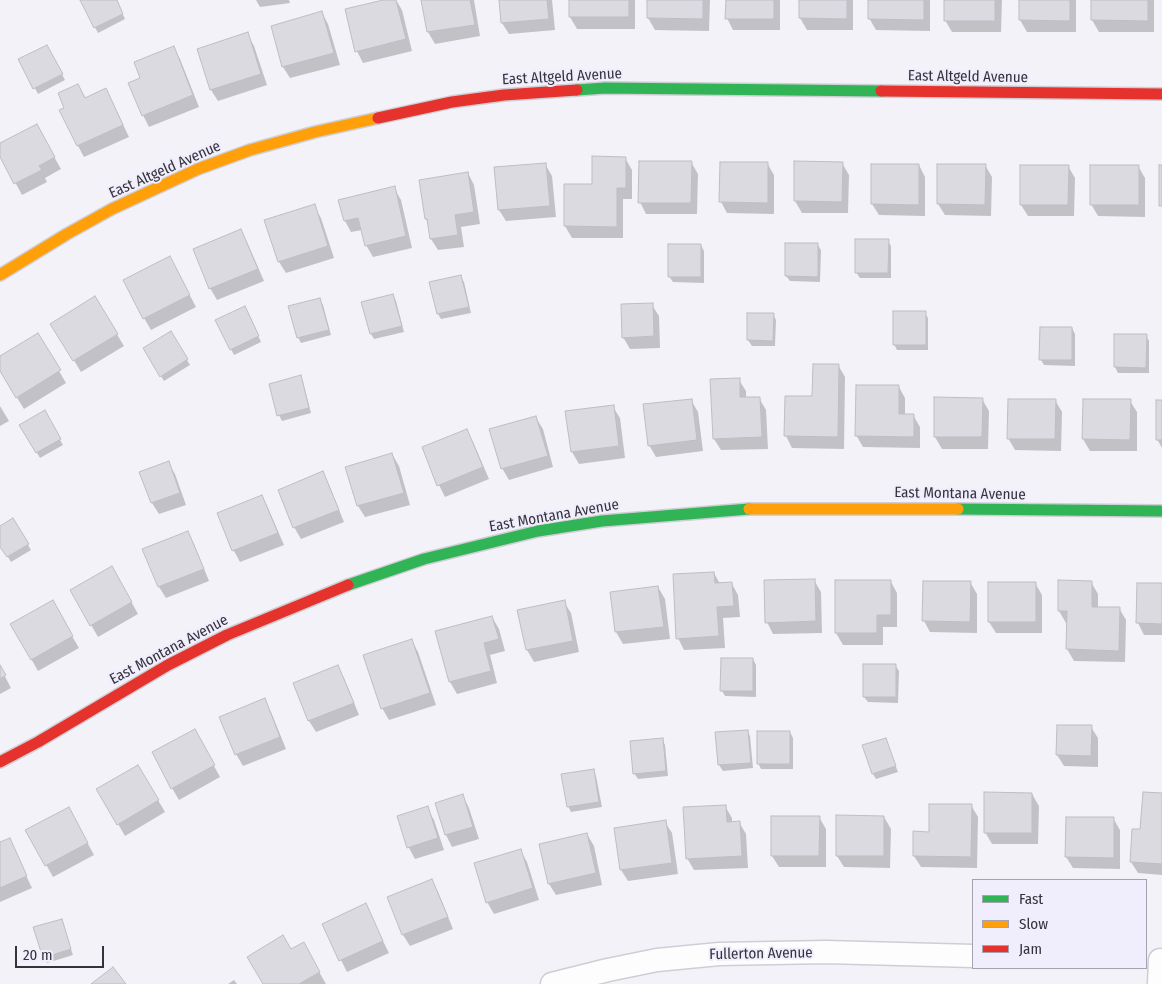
<!DOCTYPE html>
<html>
<head>
<meta charset="utf-8">
<style>
	body { margin:0 }
	#map { position:relative; width:1162px; height:984px; overflow:hidden; background:#f2f2f8; font-family:"Fira Sans Condensed",sans-serif }
	canvas { display:block }
	.legend { position:absolute; left:972px; top:879px; width:175px; height:90px; box-sizing:border-box; background:#f0eefc; border:1px solid #a5a3af; margin:0; padding:6px 9px; list-style:none; font-size:15px; color:#34333c }
	.legend li { display:flex; align-items:center; gap:10px; height:25px }
	.legend b { width:25px; border:1px solid #a5a3af }
	.scale { position:absolute; left:15px; top:946px; width:89px; height:22px; box-sizing:border-box; border:2px solid #34333c; border-top:0; padding-left:6px; font-size:15px; line-height:18px; white-space:nowrap; color:#34333c; -webkit-text-stroke:4px #f0eefc; paint-order:stroke }
</style>
</head>
<body>
<div id="map">
<canvas width="1162" height="984"></canvas>
<ul class="legend">
<li><b style="height:6px;background:#30b455"></b>Fast</li>
<li><b style="height:6px;background:#ff9f0a"></b>Slow</li>
<li><b style="height:6px;background:#e5322d"></b>Jam</li>
</ul>
<div class="scale">20 m</div>
</div>
<script>
const c = document.querySelector('canvas').getContext('2d');
c.lineJoin = 'round';
function fill(path, color) { c.fillStyle = color; c.fill(path, 'evenodd'); }
const poly = rows => new Path2D(rows.map(r => 'M' + r).join(''));
function trace(path, color, width, dash) { c.strokeStyle = color; c.lineWidth = width; c.lineCap = dash ? 'butt' : 'round'; c.setLineDash(dash || []); c.stroke(path); }
function label(font, color, halo, rows, align = 'center') {
  c.font = font + ' "Fira Sans Condensed",sans-serif'; c.lineWidth = 4; c.setLineDash([]); c.textBaseline = 'middle'; c.strokeStyle = halo; c.fillStyle = color; for (const [text, x, y, turn = 0] of rows) {
    c.save(); c.translate(x, y); c.rotate((+turn || 0) * Math.PI / 180); c.textAlign = isNaN(turn) ? turn : align; if (halo) c.strokeText(text, 0, 0); c.fillText(text, 0, 0); c.restore();
  }
}
fill(poly([
	[81,0,116,0,125,19,98,33],
	[256,0,289,0,290,3,260,7],
	[388,0,396,0,402,10,412,51,363,63,357,51],
	[423,0,474,0,480,36,435,44,428,32],
	[500,0,552,0,555,30,509,34,502,23],
	[570,0,635,0,635,29,577,29,570,17],
	[648,0,710,0,709,31,655,30,648,18],
	[727,0,780,0,780,30,733,30,727,18],
	[800,0,853,0,853,30,807,30,800,18],
	[870,0,930,0,930,31,876,30,869,18],
	[945,0,1002,0,1001,32,952,32,945,20],
	[1021,0,1076,0,1076,32,1027,32,1020,20],
	[1092,0,1154,0,1154,32,1099,32,1092,20],
	[322,13,328,24,340,65,290,78,283,67,272,27],
	[247,34,254,46,267,85,218,101,211,90],
	[173,48,180,59,199,107,149,127,143,115,141,79],
	[50,52,65,80,38,94,20,60],
	[78,85,86,99,112,101,129,137,84,157,78,146,66,108],
	[43,137,61,169,45,178,47,182,22,195,0,154,0,145],
	[625,158,632,170,632,199,623,199,623,238,572,238,565,226,593,185],
	[691,162,698,174,697,214,646,214,640,202],
	[795,162,842,163,849,175,848,213,802,213,795,201],
	[767,163,774,175,774,214,727,213,721,202],
	[545,164,552,176,556,217,506,221,499,210],
	[919,165,925,177,925,216,879,215,872,204],
	[985,165,992,177,991,216,945,215,938,204],
	[1068,166,1075,178,1074,216,1028,216,1021,205],
	[1138,166,1145,178,1145,217,1098,216,1091,204],
	[468,173,474,185,480,224,461,227,464,247,438,250,431,239,429,225,426,219],
	[394,188,401,200,412,248,373,257,366,245,362,230,351,232,345,221],
	[314,206,321,218,334,258,286,273,279,262],
	[241,230,247,242,264,281,217,300,210,288,194,249],
	[888,241,891,246,891,278,860,278,856,272],
	[817,244,821,250,820,282,790,281,786,276],
	[701,245,704,251,704,283,673,282,669,276],
	[176,269,196,307,151,330,144,318],
	[460,276,464,282,471,313,441,319,438,314],
	[393,295,396,301,404,332,374,339,371,334,363,303],
	[95,298,124,346,81,372,52,324],
	[319,299,323,305,331,335,301,343,298,337],
	[652,305,659,316,660,348,630,349,623,337],
	[248,313,261,342,234,355,217,321],
	[925,313,928,318,928,350,897,350,894,344],
	[773,314,776,320,775,346,752,346,748,340],
	[1072,328,1075,334,1075,366,1044,365,1041,360],
	[171,333,190,365,164,381,145,349],
	[38,335,66,383,24,409,0,370,0,358],
	[1115,335,1146,335,1149,341,1149,373,1118,373,1115,367],
	[838,365,845,377,844,449,792,448,786,436,786,397,814,397],
	[300,377,303,382,311,413,282,421,279,415],
	[739,380,746,391,746,398,759,398,766,410,768,449,721,450,714,439],
	[899,387,905,398,905,415,913,415,920,427,920,448,863,447,856,435],
	[936,398,982,399,989,411,988,449,942,449,935,437],
	[691,400,698,412,703,451,656,457,649,445],
	[1055,400,1062,412,1061,451,1015,450,1008,438],
	[1130,401,1137,412,1137,451,1090,451,1083,439],
	[1162,401,1162,448,1157,439],
	[0,406,9,421,0,426],
	[613,407,620,418,625,458,579,464,572,452],
	[44,412,63,445,40,458,21,426],
	[536,418,543,429,553,467,509,480,502,468],
	[467,431,473,442,489,479,445,497,439,485],
	[392,454,399,466,410,505,365,517,358,506],
	[168,463,175,474,186,505,159,514,152,503],
	[323,473,329,485,344,522,301,539,294,527],
	[262,496,268,508,284,545,240,562,234,551,219,514],
	[13,520,31,550,11,562,0,544,0,528],
	[187,532,194,544,209,581,166,598,159,587,144,550],
	[112,567,138,614,98,637,71,590],
	[714,573,720,584,732,584,738,595,740,617,723,618,725,648,684,650,678,638],
	[814,580,821,592,822,633,773,634,767,622],
	[1060,581,1091,582,1098,594,1098,608,1119,608,1126,620,1125,662,1074,661,1067,649,1068,623,1066,623,1059,611],
	[891,582,897,593,897,627,883,627,883,645,843,645,836,633],
	[970,582,977,594,977,633,930,632,924,621],
	[1035,583,1042,595,1042,633,996,633,989,622],
	[1162,585,1162,635,1144,635,1138,623],
	[658,587,665,599,670,639,623,644,616,632,611,593],
	[52,602,79,648,38,671,12,625],
	[564,602,571,613,579,652,534,662,527,650,519,611],
	[492,617,499,629,505,651,490,655,497,683,457,694,450,682,437,632],
	[412,641,418,652,436,705,389,720,382,708],
	[753,659,756,665,756,697,725,696,722,691],
	[895,665,899,671,898,703,868,702,864,697],
	[337,666,344,678,359,715,316,732,309,721,294,684],
	[0,667,11,688,0,694],
	[264,700,271,712,286,749,243,766,236,754],
	[1091,727,1098,738,1098,767,1064,766,1057,755],
	[747,731,750,736,753,768,723,771,719,765,717,733],
	[790,732,793,738,793,769,761,769,758,763],
	[662,739,665,745,668,776,638,779,634,773],
	[885,739,898,772,876,779,873,774],
	[201,742,220,777,179,800,172,788],
	[138,766,165,812,125,836,98,789],
	[593,770,596,776,602,807,571,812,568,806],
	[1032,794,1039,806,1038,844,992,844,985,832],
	[1162,794,1162,875,1138,873,1131,862,1141,831],
	[463,796,469,808,479,839,452,847,446,835,437,804],
	[971,805,978,817,977,868,921,867,914,856,930,833],
	[725,806,732,818,732,823,739,822,746,834,748,868,694,870,687,858],
	[427,808,434,820,444,850,415,859,409,848,399,817],
	[819,817,826,829,826,867,779,867,772,856],
	[884,817,891,829,890,868,844,867,837,856],
	[1113,818,1120,830,1120,869,1073,868,1066,857],
	[75,820,94,855,53,877,27,830],
	[665,822,672,833,678,874,628,881,621,870],
	[587,834,594,846,602,885,556,895,549,884],
	[9,840,32,888,0,902,0,844],
	[520,850,527,862,539,900,494,914,487,902],
	[431,880,438,892,453,929,410,946,403,935,388,898],
	[365,905,389,953,347,972,323,924],
	[61,920,73,955,47,963,35,928],
	[303,944,326,984,264,984],
	[234,980,237,984,228,984]
]), '#0003');
const building = poly([
	[80,0,117,0,123,14,94,28,80,0],
	[383,0,396,0,406,39,355,52,345,9,383,0],
	[421,0,470,0,475,25,427,32,421,0],
	[499,0,547,0,549,19,501,23,499,0],
	[569,0,629,0,629,17,569,17,569,0],
	[647,0,703,0,703,19,647,18,647,0],
	[726,0,774,0,774,19,725,19,726,0],
	[799,0,847,0,847,19,799,18,799,0],
	[868,0,924,0,924,20,868,19,868,0],
	[944,0,995,0,995,21,944,21,944,0],
	[1019,0,1070,0,1070,21,1019,20,1019,0],
	[1091,0,1148,0,1148,21,1091,20,1091,0],
	[322,11,334,53,282,67,271,26,322,11],
	[248,32,261,74,210,90,197,49,248,32],
	[47,45,63,74,33,89,18,59,47,45],
	[174,46,193,95,142,116,128,83,140,78,134,62,174,46],
	[78,84,85,98,106,88,123,125,77,146,59,110,64,108,58,93,78,84],
	[37,124,55,157,39,166,42,170,14,184,0,157,0,143,37,124],
	[592,156,626,157,626,188,617,188,617,227,564,226,564,184,592,184,592,156],
	[639,161,692,161,691,203,638,203,639,161],
	[794,161,843,162,842,202,794,201,794,161],
	[720,162,768,162,768,203,719,202,720,162],
	[546,163,550,206,498,210,494,167,546,163],
	[871,164,919,164,919,205,871,204,871,164],
	[937,164,986,164,985,205,937,204,937,164],
	[1020,165,1069,165,1068,205,1020,205,1020,165],
	[1090,165,1139,165,1139,205,1090,205,1090,165],
	[1159,165,1162,165,1162,206,1159,206,1159,165],
	[468,172,474,212,455,215,458,235,430,239,427,219,425,219,419,180,468,172],
	[395,186,406,236,365,246,358,218,344,221,338,200,395,186],
	[315,204,328,246,278,262,264,220,315,204],
	[241,229,258,269,209,289,193,249,241,229],
	[855,239,889,239,888,273,855,273,855,239],
	[785,243,818,243,818,277,785,276,785,243],
	[668,244,701,244,701,277,668,277,668,244],
	[170,256,190,295,143,319,123,280,170,256],
	[461,275,469,307,437,314,429,282,461,275],
	[393,294,402,326,370,334,361,302,393,294],
	[95,296,118,334,73,361,50,324,95,296],
	[320,298,329,330,297,338,288,306,320,298],
	[653,303,654,336,622,338,621,304,653,303],
	[245,306,259,336,230,350,215,320,245,306],
	[893,311,926,311,926,345,893,345,893,311],
	[747,313,774,313,773,341,747,340,747,313],
	[1040,327,1072,327,1072,360,1039,360,1040,327],
	[171,331,188,359,160,377,143,348,171,331],
	[38,333,61,370,16,398,0,371,0,356,38,333],
	[1114,334,1147,334,1146,368,1114,367,1114,334],
	[813,364,839,364,838,437,784,436,785,396,812,396,813,364],
	[301,375,309,408,277,416,269,384,301,375],
	[740,378,740,397,760,397,762,437,713,439,710,379,740,378],
	[856,385,899,385,899,414,914,414,914,437,855,436,856,385],
	[934,397,983,398,982,437,934,437,934,397],
	[692,399,697,440,648,446,643,404,692,399],
	[1008,399,1056,399,1055,439,1007,439,1008,399],
	[1083,399,1131,399,1130,440,1082,439,1083,399],
	[1156,400,1162,400,1162,440,1156,440,1156,400],
	[614,405,619,446,571,452,565,411,614,405],
	[45,410,61,439,36,453,19,425,45,410],
	[536,416,548,456,501,469,489,429,536,416],
	[467,429,483,467,437,486,422,447,467,429],
	[392,453,404,493,357,506,345,467,392,453],
	[169,461,180,493,151,503,139,472,169,461],
	[323,471,339,510,293,528,278,490,323,471],
	[262,495,278,533,232,551,217,513,262,495],
	[13,518,29,544,7,557,0,547,0,526,13,518],
	[188,531,204,569,158,587,142,549,188,531],
	[112,566,132,602,90,626,70,590,112,566],
	[714,572,715,583,732,582,734,606,717,607,719,636,676,639,673,574,714,572],
	[815,579,816,621,765,623,764,580,815,579],
	[835,580,891,580,891,615,877,615,877,633,835,633,835,580],
	[1058,580,1092,581,1092,607,1120,607,1119,651,1066,649,1067,611,1058,611,1058,580],
	[923,581,971,581,970,622,922,621,923,581],
	[988,582,1036,582,1036,622,988,622,988,582],
	[1137,583,1162,583,1162,624,1136,623,1137,583],
	[658,586,664,627,615,632,610,592,658,586],
	[53,600,73,636,31,660,10,624,53,600],
	[565,600,573,641,526,650,517,610,565,600],
	[492,616,499,639,484,643,491,671,449,682,435,631,492,616],
	[412,639,430,693,381,709,363,655,412,639],
	[721,658,753,658,753,691,720,691,721,658],
	[863,664,896,664,896,697,863,697,863,664],
	[0,665,6,675,0,679,0,665],
	[338,665,354,703,308,721,293,683,338,665],
	[265,698,280,737,235,755,219,717,265,698],
	[1057,725,1092,725,1091,756,1056,755,1057,725],
	[195,729,215,765,171,789,152,752,195,729],
	[748,730,751,763,718,765,715,732,748,730],
	[757,731,790,731,790,764,757,764,757,731],
	[663,738,666,771,633,774,630,741,663,738],
	[886,738,896,766,872,774,862,745,886,738],
	[138,765,159,800,117,825,96,789,138,765],
	[594,769,599,802,567,807,561,774,594,769],
	[984,792,1032,793,1032,833,984,833,984,792],
	[1143,792,1162,793,1162,864,1130,862,1132,829,1140,829,1143,792],
	[463,794,473,827,445,835,435,803,463,794],
	[929,804,972,804,971,857,913,856,913,831,929,832,929,804],
	[726,805,727,822,740,821,742,856,686,859,683,807,726,805],
	[428,806,438,838,407,848,397,816,428,806],
	[69,807,88,843,45,866,25,830,69,807],
	[836,815,884,816,884,856,836,856,836,815],
	[771,816,820,816,819,856,771,856,771,816],
	[1066,817,1114,817,1114,858,1065,857,1066,817],
	[666,820,672,863,620,870,614,828,666,820],
	[587,833,596,873,548,884,539,844,587,833],
	[10,838,27,876,0,888,0,842,10,838],
	[521,849,533,888,486,903,474,863,521,849],
	[432,879,448,917,402,935,387,897,432,879],
	[366,903,383,941,339,961,322,924,366,903],
	[62,919,71,949,43,958,33,927,62,919],
	[283,935,291,949,304,942,320,972,299,984,263,984,247,957,283,935],
	[113,967,126,984,91,984,113,967]
]);
fill(building, '#dbdae1');
trace(building, '#bebdc4', 1);
const street = poly([
	[552,984,608,970,657,960,719,954,826,952,973,956],
	[1159,984,1160,960]
]);
const fast = poly([
	[577,90,605,88,881,91],
	[958,509,1162,511],
	[348,585,424,559,538,531,602,521,749,509]
]);
const slow = poly([
	[0,275,67,234,112,209,198,169,250,150,315,132,378,118],
	[749,509,958,509]
]);
const jam = poly([
	[881,91,1162,94],
	[378,118,452,102,504,95,577,90],
	[0,762,38,742,168,665,227,635,348,585]
]);
trace(street, '#cfced5', 25);
trace(fast, '#cfced5', 14);
trace(slow, '#cfced5', 14);
trace(jam, '#cfced5', 14);
trace(street, '#fdfdfe', 22);
trace(fast, '#30b455', 11);
trace(slow, '#ff9f0a', 11);
trace(jam, '#e5322d', 11);
label('15px', '#34333c', '#f0eefc', [
	["East Altgeld Avenue",562,77,-3],
	["East Altgeld Avenue",968,77,1],
	["East Altgeld Avenue",165,170,-24],
	["East Montana Avenue",960,494,1],
	["East Montana Avenue",554,516,-10],
	["East Montana Avenue",169,650,-28],
	["Fullerton Avenue",761,954,-1]
]);
</script>
</body>
</html>
